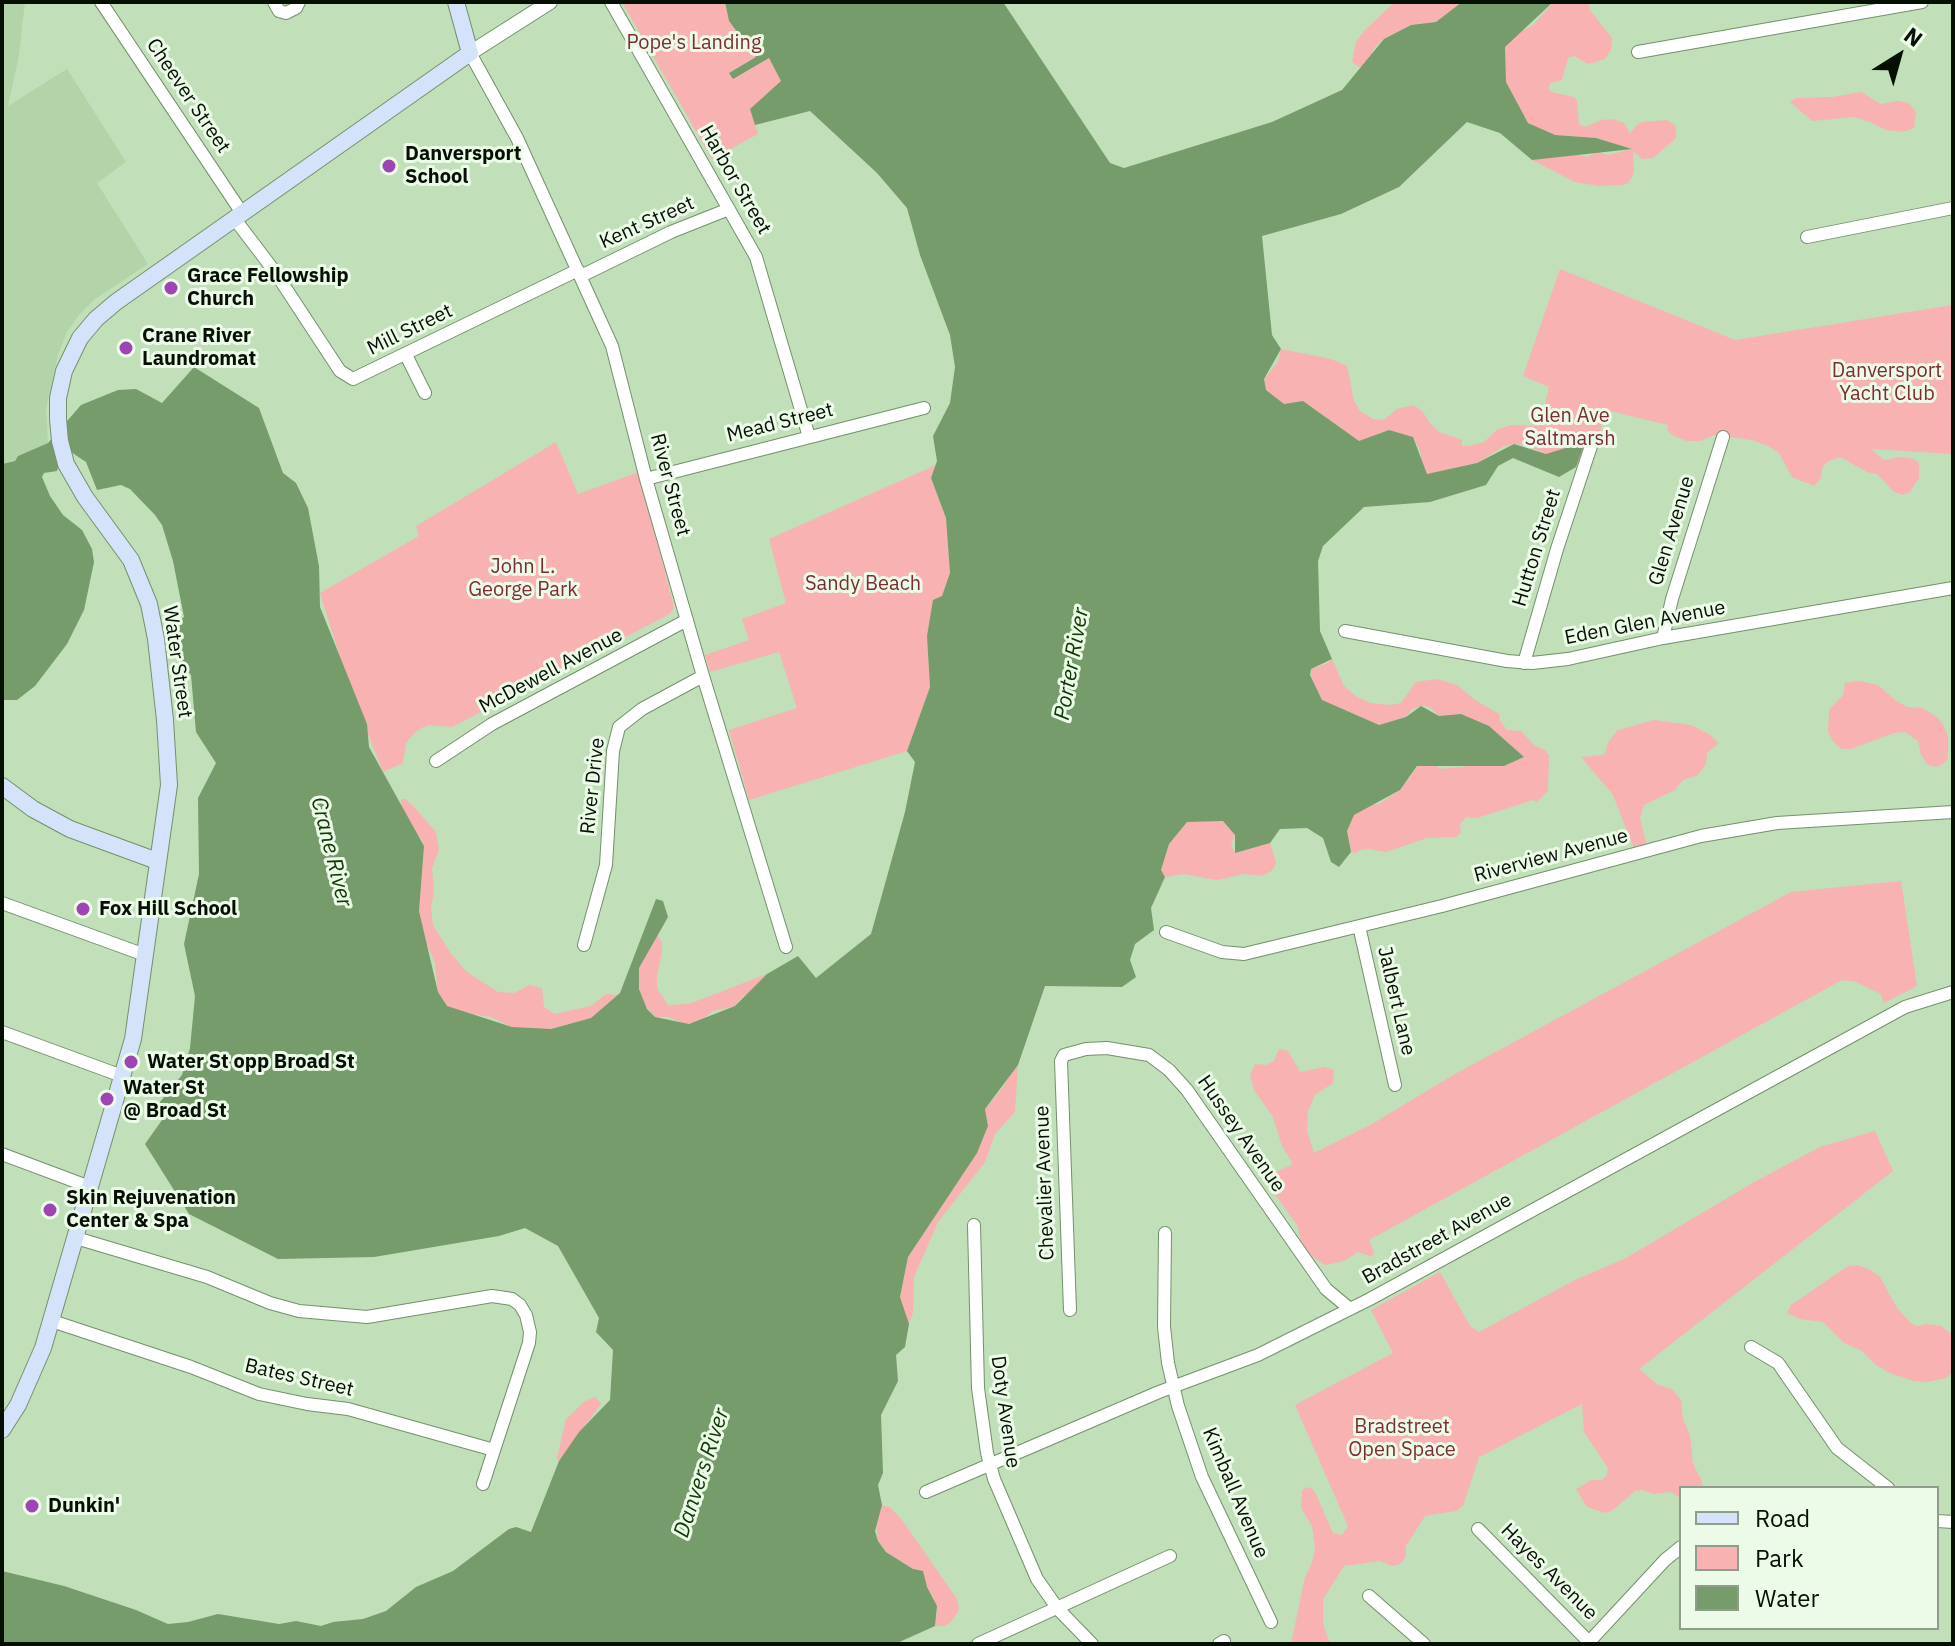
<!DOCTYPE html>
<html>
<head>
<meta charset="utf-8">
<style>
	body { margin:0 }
	#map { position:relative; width:1955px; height:1646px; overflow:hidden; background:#c1dfb9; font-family:"IBM Plex Sans",sans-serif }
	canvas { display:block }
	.frame { position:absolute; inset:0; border:4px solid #060f04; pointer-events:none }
	.legend { position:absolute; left:1679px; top:1486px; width:260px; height:144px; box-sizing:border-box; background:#ecfbe8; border:2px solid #909d8d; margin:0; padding:10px 14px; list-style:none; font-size:24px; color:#060f04 }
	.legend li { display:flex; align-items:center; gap:16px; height:40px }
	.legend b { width:40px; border:2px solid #909d8d }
	.north { position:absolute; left:1859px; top:16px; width:80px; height:80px; -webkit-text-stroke:6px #ecfbe8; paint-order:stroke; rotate:37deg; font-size:22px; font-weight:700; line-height:32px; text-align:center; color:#060f04 }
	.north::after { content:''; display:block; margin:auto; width:28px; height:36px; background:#060f04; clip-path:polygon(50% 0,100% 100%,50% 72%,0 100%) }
</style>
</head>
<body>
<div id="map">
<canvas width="1955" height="1646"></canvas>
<div class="frame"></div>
<ul class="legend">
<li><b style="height:10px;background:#d5e3fa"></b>Road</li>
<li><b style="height:22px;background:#f8b2b2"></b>Park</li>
<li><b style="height:22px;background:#759c6a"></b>Water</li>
</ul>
<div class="north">N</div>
</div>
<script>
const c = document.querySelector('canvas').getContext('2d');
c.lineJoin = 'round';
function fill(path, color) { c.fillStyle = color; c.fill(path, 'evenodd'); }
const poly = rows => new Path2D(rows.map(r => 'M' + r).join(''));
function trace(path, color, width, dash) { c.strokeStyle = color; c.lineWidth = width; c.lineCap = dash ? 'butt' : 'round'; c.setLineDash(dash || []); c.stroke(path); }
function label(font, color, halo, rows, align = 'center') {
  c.font = font + ' "IBM Plex Sans",sans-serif'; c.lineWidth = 6; c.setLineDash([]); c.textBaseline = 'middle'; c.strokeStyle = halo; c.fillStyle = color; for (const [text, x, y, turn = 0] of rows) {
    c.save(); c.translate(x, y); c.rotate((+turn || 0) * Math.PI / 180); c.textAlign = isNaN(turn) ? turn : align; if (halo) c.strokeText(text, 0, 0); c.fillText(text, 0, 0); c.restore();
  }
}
fill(poly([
	[2,2,25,2,19,55,8,106,67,69,126,162,97,183,148,264,95,299,79,315,67,332,58,354,46,409,48,443,18,456,15,460,2,464]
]), '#b2d4a8');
fill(poly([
	[622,2,725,2,729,21,756,57,730,72,733,78,769,58,781,81,750,109,758,134,712,159],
	[1395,2,1464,2,1436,22,1411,25,1384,39,1375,47,1365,66,1359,67,1352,62,1356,42,1364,31],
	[1554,2,1588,2,1590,10,1612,38,1611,50,1605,59,1588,64,1574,56,1568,58,1562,80,1551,83,1548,88,1551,92,1574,97,1577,101,1579,124,1585,127,1601,120,1613,119,1624,123,1630,133,1638,124,1643,122,1667,120,1676,126,1676,138,1653,158,1642,159,1633,151,1634,173,1628,183,1622,185,1599,186,1575,182,1532,160,1546,155,1570,153,1587,157,1598,152,1609,155,1631,149,1596,138,1555,135,1538,130,1524,119,1506,82,1503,64,1505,47,1517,34,1533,25],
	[1861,92,1881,104,1897,101,1909,103,1916,112,1914,128,1903,132,1886,130,1870,122,1854,117,1812,121,1790,102,1796,98,1832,97],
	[1560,269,1735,340,1953,305,1953,454,1871,449,1884,460,1900,457,1914,459,1919,463,1919,478,1910,492,1903,495,1894,492,1877,474,1867,472,1840,457,1827,462,1822,468,1821,478,1814,486,1792,477,1779,453,1768,446,1752,440,1714,435,1701,441,1687,441,1674,436,1667,430,1668,425,1606,410,1590,469,1552,453,1546,454,1525,445,1514,444,1504,446,1477,463,1427,474,1421,462,1421,453,1413,437,1389,430,1377,434,1369,440,1359,441,1303,401,1284,404,1266,390,1264,379,1278,362,1281,349,1331,359,1347,366,1354,401,1360,411,1373,419,1384,420,1397,409,1414,405,1423,412,1429,422,1439,432,1462,440,1462,446,1468,446,1484,442,1498,429,1511,425,1540,426,1549,387,1523,376],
	[556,442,578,494,639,472,673,603,673,610,668,615,452,727,428,725,415,732,406,743,403,763,383,772,348,683,320,593,419,536,416,526],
	[936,465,931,478,946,518,950,574,927,636,930,687,907,751,749,800,729,730,797,708,779,652,710,672,705,655,749,640,742,619,786,603,769,539],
	[1332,659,1344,686,1357,697,1370,703,1391,705,1401,703,1416,682,1437,679,1457,685,1475,700,1499,714,1500,721,1507,730,1521,731,1534,745,1545,750,1549,756,1548,791,1537,802,1533,800,1477,818,1466,817,1460,824,1461,832,1456,837,1427,838,1386,852,1368,849,1360,850,1357,853,1351,852,1347,832,1352,816,1357,811,1369,805,1379,804,1400,790,1418,766,1435,765,1440,769,1489,764,1504,766,1524,757,1461,715,1439,716,1430,707,1421,706,1412,709,1406,717,1379,725,1330,706,1322,700,1311,679,1311,669,1328,663],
	[1859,681,1878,685,1895,700,1907,707,1922,708,1936,716,1943,724,1948,737,1948,758,1943,764,1936,767,1928,765,1921,755,1918,741,1905,732,1894,733,1851,749,1842,749,1834,743,1828,732,1829,710,1843,695,1845,683],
	[1654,720,1691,725,1710,735,1719,743,1707,753,1706,764,1698,775,1683,780,1675,790,1644,805,1640,818,1646,843,1644,848,1634,849,1613,795,1581,757,1604,755,1609,741,1618,730],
	[401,799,405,799,414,807,436,832,439,850,432,868,434,891,431,909,433,925,451,954,467,972,498,992,514,993,529,985,542,988,544,1007,555,1014,591,1006,606,994,618,995,591,1018,547,1030,512,1027,491,1017,460,1012,447,1006,438,992,435,963,424,938,419,910,424,846,421,838,409,826,402,810],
	[1196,818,1223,820,1235,835,1231,845,1235,853,1270,843,1276,862,1273,870,1262,876,1244,874,1217,880,1183,874,1165,877,1161,870,1169,844,1187,822],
	[1901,881,1917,986,1884,1003,1881,994,1856,982,1842,980,1369,1240,1374,1253,1372,1257,1358,1252,1344,1261,1325,1265,1310,1255,1301,1242,1298,1227,1264,1178,1293,1164,1282,1146,1273,1117,1254,1090,1250,1075,1255,1064,1266,1065,1274,1061,1279,1049,1288,1051,1300,1072,1324,1067,1334,1070,1333,1083,1315,1095,1308,1111,1307,1131,1314,1153,1372,1124,1455,1074,1791,892],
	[658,936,662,943,662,951,657,976,657,988,668,1005,689,1004,767,974,754,992,743,996,735,1006,713,1011,700,1021,685,1024,669,1017,655,1017,644,1004,638,984,639,968,653,938],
	[1018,1065,1015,1112,995,1134,985,1162,938,1222,914,1277,913,1312,909,1324,904,1320,900,1297,908,1257,977,1153,988,1126,985,1109,1004,1086,1011,1070],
	[1875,1131,1893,1171,1639,1369,1658,1385,1672,1389,1681,1400,1683,1419,1690,1435,1693,1464,1701,1479,1703,1488,1681,1488,1681,1498,1671,1492,1654,1494,1642,1490,1635,1491,1613,1510,1605,1513,1587,1507,1576,1489,1591,1480,1602,1480,1607,1475,1608,1468,1584,1432,1582,1404,1479,1457,1463,1506,1456,1511,1425,1516,1406,1546,1406,1557,1400,1564,1392,1566,1380,1561,1344,1566,1323,1599,1323,1623,1330,1644,1291,1644,1305,1577,1312,1563,1315,1548,1312,1526,1301,1508,1302,1490,1309,1487,1314,1490,1333,1533,1342,1535,1348,1526,1295,1405,1393,1353,1371,1310,1440,1272,1470,1326,1479,1332,1573,1281,1626,1258,1756,1181,1820,1147],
	[1857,1265,1869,1269,1880,1277,1897,1308,1912,1324,1917,1326,1926,1324,1941,1326,1953,1335,1953,1372,1946,1378,1927,1382,1914,1381,1892,1374,1876,1365,1862,1351,1844,1343,1823,1322,1800,1319,1787,1313,1791,1305,1848,1266],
	[595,1397,601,1404,559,1461,557,1458,566,1419,584,1402],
	[882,1505,890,1507,902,1520,957,1599,959,1610,951,1622,945,1626,935,1626,937,1614,933,1596,913,1569,889,1554,878,1541,876,1524]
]), '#f8b2b2');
fill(poly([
	[725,2,1003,2,1110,163,1124,168,1272,122,1342,90,1384,39,1411,25,1436,22,1462,2,1553,2,1505,47,1506,82,1528,123,1555,135,1596,138,1632,149,1532,160,1500,133,1467,122,1399,187,1341,214,1262,236,1272,335,1281,349,1264,379,1266,390,1284,404,1303,401,1359,441,1389,430,1413,437,1427,474,1477,463,1514,444,1546,454,1585,442,1576,467,1559,477,1513,458,1498,466,1486,485,1430,502,1364,507,1323,546,1318,561,1320,631,1332,659,1311,669,1310,675,1322,700,1379,725,1406,717,1421,706,1439,716,1461,714,1489,726,1524,757,1504,766,1417,766,1400,790,1354,815,1347,831,1351,852,1339,867,1331,862,1323,838,1307,828,1280,829,1270,843,1235,853,1235,835,1223,821,1187,822,1169,844,1161,870,1165,877,1151,908,1154,930,1135,944,1130,960,1136,977,1122,987,1045,986,1018,1065,985,1109,988,1126,977,1153,908,1257,900,1297,909,1324,905,1347,896,1355,898,1381,881,1415,883,1473,878,1485,882,1505,875,1531,878,1541,886,1552,913,1569,923,1571,927,1587,937,1606,935,1626,895,1644,2,1644,2,1571,64,1586,136,1610,168,1624,188,1622,218,1614,279,1624,296,1621,321,1626,333,1622,363,1619,386,1611,416,1587,453,1571,509,1529,516,1527,531,1532,559,1461,579,1432,610,1400,613,1350,596,1332,599,1318,558,1246,525,1228,499,1236,374,1257,278,1259,189,1214,145,1144,162,1120,160,1102,182,1075,190,1048,195,996,184,944,199,874,198,798,216,763,196,732,191,675,178,658,175,624,184,617,173,561,162,525,155,515,130,489,121,485,97,490,86,462,71,452,60,459,57,471,44,473,42,477,50,496,63,515,82,530,92,549,94,562,84,610,67,644,35,686,17,700,2,700,2,464,15,461,18,456,48,443,81,405,118,390,136,389,162,403,194,367,259,408,283,473,296,483,308,508,319,566,320,607,367,724,369,747,424,846,419,911,438,992,447,1006,512,1027,551,1029,591,1018,620,993,656,899,663,901,668,917,639,968,639,989,647,1009,655,1017,689,1024,735,1006,767,974,798,956,816,978,871,934,905,812,915,762,907,751,930,687,927,636,933,600,942,596,950,573,946,518,931,478,937,461,933,436,950,403,955,367,950,335,920,255,907,208,877,173,810,111,755,125,750,109,781,81,769,58,733,79,729,73,756,57,729,21]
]), '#759c6a');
const minor = poly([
	[101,2,242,213],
	[274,2,279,11,286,13,296,8,299,2],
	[611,2,756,257,809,437],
	[1638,52,1922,2],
	[470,53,517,138,612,346,646,479,703,676,786,947],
	[234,218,275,272,340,371,353,379,578,270],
	[1807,237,1953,208],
	[581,276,671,232,729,209],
	[406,355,425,393],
	[646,479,924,408],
	[1345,631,1507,661,1532,663,1568,659,1663,638,1953,588],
	[1663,638,1672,599,1723,437],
	[1524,663,1557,549,1591,446],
	[436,761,492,724,687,620],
	[2,903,145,955],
	[1359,926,1395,1085],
	[1166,932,1222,952,1244,954,1442,906,1701,836,1777,823,1953,812],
	[584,945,606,865,613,751,619,727,642,709,703,676],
	[2,1032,122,1076],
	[2,1154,90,1187],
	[974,1225,978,1388,987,1453,994,1479,1037,1579,1058,1609,1092,1644],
	[1165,1233,1164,1327,1168,1363,1178,1406,1202,1477,1271,1622],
	[76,1238,207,1277,270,1303,299,1311,367,1317,492,1296,512,1299,520,1305,526,1315,530,1332,529,1343,483,1484],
	[1070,1310,1061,1061,1064,1055,1086,1049,1107,1048,1149,1055,1169,1070,1187,1090,1326,1289,1350,1309],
	[52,1321,191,1367,259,1394,307,1404,348,1409,494,1450],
	[1751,1347,1778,1363,1837,1448,1888,1488],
	[926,1492,1159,1392,1258,1355,1370,1299,1905,1007,1953,992],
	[1937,1521,1953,1522],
	[1478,1529,1591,1644],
	[1369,1596,1424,1644],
	[1589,1642,1665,1560,1681,1547],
	[978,1644,1170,1556],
	[1219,1644,1224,1641]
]);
const tertiary = poly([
	[470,53,550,2]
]);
const secondary = poly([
	[2,786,33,809,70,829,157,861],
	[2,1430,18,1405,43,1348,133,1039,169,785,165,720,156,639,149,604,131,560,85,497,66,464,60,441,58,419,58,398,64,371,80,338,96,319,116,302,470,53,456,2]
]);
trace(minor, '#74906d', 14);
trace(tertiary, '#74906d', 16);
trace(secondary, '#74906d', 18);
trace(minor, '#fff', 12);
trace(tertiary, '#fff', 14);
trace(secondary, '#d5e3fa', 16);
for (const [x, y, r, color] of [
	[389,166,8,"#9d46b3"],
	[171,288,8,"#9d46b3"],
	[126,348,8,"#9d46b3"],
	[83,909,8,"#9d46b3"],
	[131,1062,8,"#9d46b3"],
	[107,1099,8,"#9d46b3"],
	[50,1210,8,"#9d46b3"],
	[32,1506,8,"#9d46b3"]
]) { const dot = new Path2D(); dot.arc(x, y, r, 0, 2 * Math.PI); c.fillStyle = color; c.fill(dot); trace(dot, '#ecfbe8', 3); }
label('20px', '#7d2c32', '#ecfbe8', [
	["Pope's Landing",694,43],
	["Danversport",1887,371],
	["Yacht Club",1887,394],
	["Glen Ave",1570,416],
	["Saltmarsh",1570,439],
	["John L.",523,567],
	["George Park",523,590],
	["Sandy Beach",863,584],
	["Bradstreet",1402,1427],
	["Open Space",1402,1450]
]);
label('20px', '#060f04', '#ecfbe8', [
	["Cheever Street",188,96,56],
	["Harbor Street",735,180,60],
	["Kent Street",647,223,-24],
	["Mill Street",410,330,-26],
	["Mead Street",780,423,-14],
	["River Street",670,485,75],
	["Glen Avenue",1672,531,-73],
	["Hutton Street",1537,548,-73],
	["Eden Glen Avenue",1645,623,-11],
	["Water Street",177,662,82],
	["McDewell Avenue",551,671,-28],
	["River Drive",593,786,-84],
	["Riverview Avenue",1551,856,-15],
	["Jalbert Lane",1396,1001,77],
	["Hussey Avenue",1241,1134,55],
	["Chevalier Avenue",1045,1183,-92],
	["Bradstreet Avenue",1437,1239,-29],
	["Bates Street",299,1378,13],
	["Doty Avenue",1005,1412,82],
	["Kimball Avenue",1235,1493,67],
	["Hayes Avenue",1549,1572,45]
]);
label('bold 20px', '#060f04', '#ecfbe8', [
	["Danversport",405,154],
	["School",405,177],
	["Grace Fellowship",187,276],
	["Church",187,299],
	["Crane River",142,336],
	["Laundromat",142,359],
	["Fox Hill School",99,909],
	["Water St opp Broad St",147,1062],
	["Water St",123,1088],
	["@ Broad St",123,1111],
	["Skin Rejuvenation",66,1198],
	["Center & Spa",66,1221],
	["Dunkin'",48,1506]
], 'left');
label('italic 22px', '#123905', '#ecfbe8', [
	["Porter River",1072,664,-80],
	["Crane River",331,852,76],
	["Danvers River",702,1473,-72]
]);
</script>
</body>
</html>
